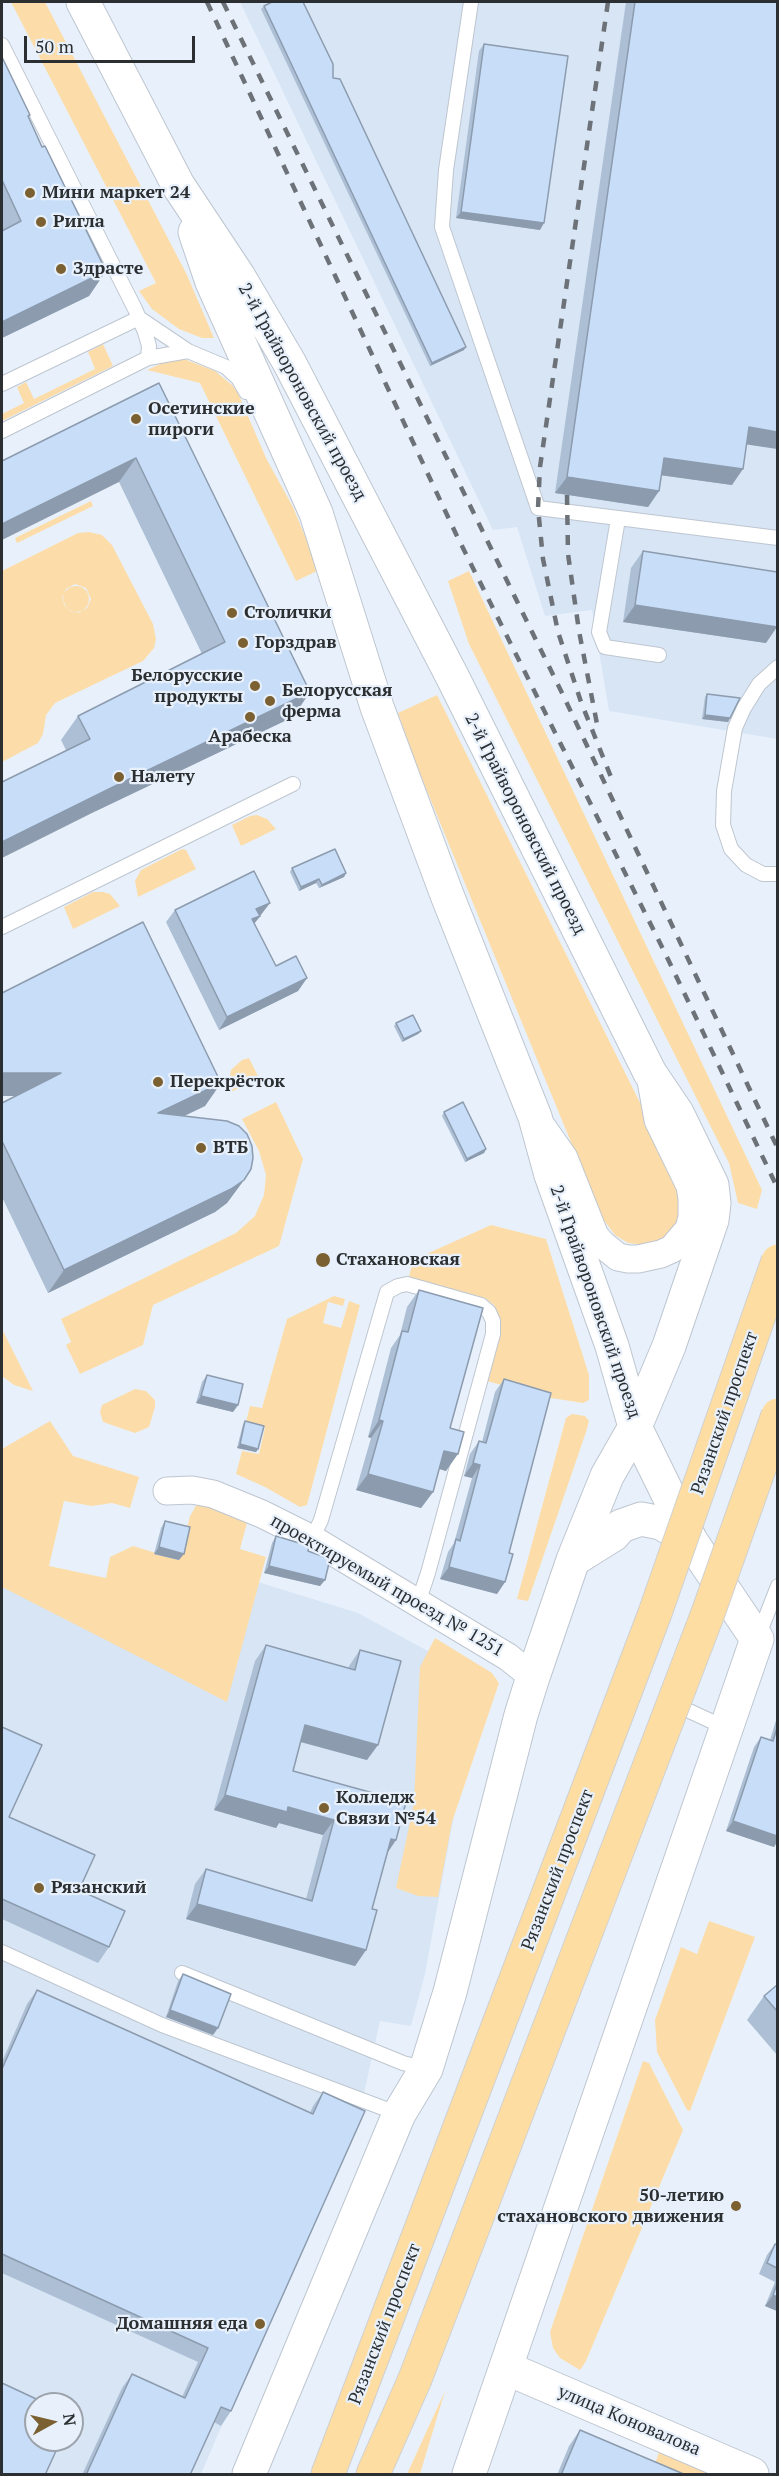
<!DOCTYPE html>
<html>
<head>
<meta charset="utf-8">
<style>
	body { margin:0 }
	#map { position:relative; width:779px; height:2476px; overflow:hidden; background:#e8f1fb; font-family:"PT Serif",serif }
	canvas { display:block }
	.frame { position:absolute; inset:0; border:3px solid #2b2f32; pointer-events:none }
	.north { position:absolute; left:24px; top:2392px; width:60px; height:60px; box-sizing:border-box; background:#e8f1fb; border:2px solid #9ca3ab; border-radius:50%; rotate:82deg; font-size:16px; font-weight:700; line-height:24px; text-align:center; color:#2b2f32 }
	.north::after { content:''; display:block; margin:auto; width:21px; height:27px; background:#7b6032; clip-path:polygon(50% 0,100% 100%,50% 72%,0 100%) }
	.scale { position:absolute; left:24px; top:36px; width:171px; height:27px; box-sizing:border-box; border:3px solid #2b2f32; border-top:0; padding-left:8px; font-size:18px; line-height:21px; white-space:nowrap; color:#2b2f32; -webkit-text-stroke:4px #e8f1fb; paint-order:stroke }
</style>
</head>
<body>
<div id="map">
<canvas width="779" height="2476"></canvas>
<div class="frame"></div>
<div class="north">N</div>
<div class="scale">50 m</div>
</div>
<script>
const c = document.querySelector('canvas').getContext('2d');
c.lineJoin = 'round';
function fill(path, color) { c.fillStyle = color; c.fill(path, 'evenodd'); }
const poly = rows => new Path2D(rows.map(r => 'M' + r).join(''));
function trace(path, color, width, dash) { c.strokeStyle = color; c.lineWidth = width; c.lineCap = dash ? 'butt' : 'round'; c.setLineDash(dash || []); c.stroke(path); }
function label(font, color, halo, rows, align = 'center') {
  c.font = font + ' "PT Serif",serif'; c.lineWidth = 4.5; c.setLineDash([]); c.textBaseline = 'middle'; c.strokeStyle = halo; c.fillStyle = color; for (const [text, x, y, turn = 0] of rows) {
    c.save(); c.translate(x, y); c.rotate((+turn || 0) * Math.PI / 180); c.textAlign = isNaN(turn) ? turn : align; if (halo) c.strokeText(text, 0, 0); c.fillText(text, 0, 0); c.restore();
  }
}
fill(poly([
	[240,2,777,2,777,739,609,711,592,610,545,616,517,527,493,530],
	[2,1581,258,1582,358,1613,492,1686,458,1793,425,1974,411,2026,380,2021,364,2093,201,2474,2,2474],
	[36,2404,72,2404,72,2440,36,2440]
]), '#d7e5f5');
fill(poly([
	[11,2,45,2,187,275,214,338,202,338,179,329,152,309,139,291,156,283],
	[103,344,113,366,2,421,2,414,24,403,17,387,26,382,34,399,95,369,88,352],
	[184,359,215,371,232,385,238,393,267,460,293,507,319,570,296,581,200,383,147,370,169,360],
	[91,501,93,506,17,543,15,538],
	[89,532,102,535,112,545,153,624,156,639,154,648,143,661,55,703,46,715,43,734,38,743,2,762,2,571,78,533],
	[75,584,86,588,91,599,87,608,78,613,67,609,62,598,66,589],
	[469,571,762,1190,757,1209,738,1203,729,1163,469,644,448,581],
	'63 599a13 13 0 1 1 26 0a13 13 0 1 1-26 0Z',
	[437,695,680,1183,680,1221,661,1241,646,1245,628,1243,615,1235,602,1218,416,764,398,713],
	[257,815,267,819,276,829,241,846,232,825,250,816],
	[182,849,186,850,196,869,138,897,135,881,141,870],
	[93,892,103,892,110,894,120,906,73,929,64,907],
	[249,1058,259,1078,231,1092,229,1080,231,1070,242,1060],
	[276,1102,303,1159,279,1246,153,1305,143,1345,80,1374,66,1345,71,1342,61,1319,236,1233,255,1216,264,1195,266,1175,259,1151,242,1119],
	[491,1225,546,1239,589,1375,589,1400,583,1403,545,1397,487,1381,501,1321,494,1305,485,1298,409,1277,413,1260],
	[334,1296,345,1299,343,1306,328,1302,323,1323,341,1328,349,1301,360,1305,307,1505,300,1507,265,1487,236,1474,242,1451,259,1454,265,1428,246,1422,250,1406,262,1408,287,1319],
	[2,1329,33,1391,14,1385,2,1376],
	[135,1389,146,1391,155,1400,155,1407,149,1427,135,1433,103,1422,100,1412,102,1405],
	[572,1414,585,1416,589,1421,586,1432,528,1601,517,1599,566,1418],
	[50,1421,73,1456,139,1477,130,1508,112,1503,92,1506,64,1501,49,1566,106,1578,110,1557,133,1546,179,1560,190,1516,197,1504,249,1515,240,1549,266,1557,227,1702,2,1587,2,1449],
	[435,1638,492,1673,499,1683,452,1822,438,1897,418,1896,396,1888,414,1803,420,1667],
	[709,1921,755,1937,690,2111,687,2110,657,2052,655,2020,681,1947,697,1954],
	[643,2061,649,2063,683,2130,586,2361,580,2370,560,2358,553,2348,550,2332],
	[445,2391,420,2474,407,2474],
	[659,2452,710,2474,679,2474,655,2464]
]), '#fcdda9');
const service = poly([
	[471,2,446,170,442,227,538,508,778,538],
	[2,45,135,309,145,332,149,346,148,358],
	[139,318,188,351,226,367,238,378,246,392],
	[2,384,139,318],
	[2,431,148,358,188,351],
	[618,519,599,632,605,647,659,655],
	[778,667,759,684,744,708,735,728,724,791,723,825,731,849,746,865,763,874,778,874],
	[2,927,293,784],
	[312,1539,321,1520,387,1292,398,1286,407,1284,481,1305,489,1312,493,1321,493,1334,428,1573,418,1603],
	[758,1637,778,1586],
	[687,1710,726,1728],
	[2,1952,162,2025,399,2114],
	[182,1973,403,2063,426,2069]
]);
const minor = poly([
	[543,1128,564,1158,595,1236,602,1244,618,1257,628,1259,638,1259,661,1254,672,1249,689,1229,692,1217,692,1199,690,1186,658,1120,650,1075],
	[167,1491,192,1490,213,1494,262,1514,312,1539,418,1603,508,1657,533,1677]
]);
const tertiary = poly([
	[506,2368,752,2474]
]);
const secondary = poly([
	[83,2,178,185,239,277,289,362,453,678,650,1073,677,1113,712,1185,714,1203,712,1220,669,1346,635,1427,607,1476,573,1560,533,1677,521,1715,450,1992,426,2069,399,2114,249,2474],
	[195,232,212,282,316,513,377,707,447,895,535,1117,551,1175,612,1346,635,1427,691,1541,757,1639,469,2474],
	[573,1560,613,1535,621,1526,641,1519,661,1523,691,1541]
]);
const primary = poly([
	[328,2474,372,2358],
	[373,2474,415,2379]
]);
trace(service, '#bec6d0', 16);
trace(minor, '#bec6d0', 29);
trace(tertiary, '#bec6d0', 35);
trace(secondary, '#bec6d0', 35);
trace(primary, '#d0d1d2', 35);
trace(service, '#fff', 14);
trace(minor, '#fff', 27);
trace(tertiary, '#fff', 33);
trace(secondary, '#fff', 33);
trace(primary, '#fedda2', 33);
trace(poly([
	[207,2,456,534,666,955,778,1189],
	[223,2,563,695,778,1149],
	[608,2,540,467,538,508,543,559,558,632,581,702,611,777],
	[567,495,568,554,579,631,597,724]
]), '#6d7278', 4.5, [10, 10]);
const primaryBridge = poly([
	[372,2358,655,1613,778,1261],
	[415,2379,708,1613,778,1415]
]);
trace(primaryBridge, '#d0d1d2', 35, []);
trace(primaryBridge, '#fedda2', 33);
fill(poly([
	[626,2,777,2,746,445,732,485,661,475,659,491,648,507,555,493],
	[264,6,333,78,464,350,430,366,261,9],
	[484,44,540,230,456,218,479,51],
	[2,57,42,147,106,271,89,296,2,338],
	[159,383,310,692,293,717,96,811,61,740,78,716,202,654,119,482],
	[643,551,766,643,623,622,631,568],
	[707,694,730,718,728,722,702,719,705,697],
	[292,868,346,873,344,877,319,888,316,883,299,891,290,872],
	[175,910,261,916,254,923,276,966,307,978,298,991,219,1030,166,922],
	[396,1023,421,1031,418,1034,402,1042,394,1026],
	[221,1083,205,1106,184,1116,244,1180,227,1203,215,1212,48,1293,2,1197,2,1103,15,1096,2,1096],
	[444,1112,486,1149,484,1153,465,1162,442,1116],
	[419,1290,450,1428,446,1471,439,1469,433,1492,421,1508,356,1490,371,1438,368,1437,391,1348,400,1335,407,1307],
	[207,1375,238,1405,233,1412,196,1403,202,1382],
	[504,1379,509,1553,505,1582,497,1594,440,1579,448,1552,454,1543,472,1478,464,1476,470,1454,479,1441,482,1442,495,1392],
	[245,1421,258,1449,256,1452,237,1448,243,1424],
	[165,1521,179,1560,154,1554,161,1528],
	[276,1536,308,1551,325,1580,320,1586,264,1573,272,1543],
	[266,1645,349,1668,349,1666,360,1650,367,1760,300,1742,293,1771,396,1840,388,1852,372,1909,366,1950,355,1966,186,1919,195,1884,206,1869,306,1899,323,1835,279,1823,276,1828,214,1810,255,1661],
	[777,1717,777,1842,774,1847,726,1831,754,1747,761,1737,770,1740],
	[2,1727,9,1817,79,1890,109,1947,98,1963,2,1919],
	[183,1974,213,2035,166,2017,178,1981],
	[777,1985,777,2055,747,2020,764,1996],
	[37,1990,310,2113,313,2106,323,2092,231,2411,221,2426,214,2422,190,2475,82,2475,122,2388,132,2374,182,2397,198,2362,2,2273,2,2062,27,2004],
	[775,2244,777,2245,777,2311,765,2306,775,2282,759,2274,767,2255],
	[580,2430,686,2475,557,2475,569,2446]
]), '#acbfd5');
fill(poly([
	[461,212,544,223,540,230,456,218],
	[106,271,89,296,2,338,2,322],
	[466,347,464,350,430,366,432,363],
	[749,427,777,432,777,449,737,443],
	[136,458,119,482,2,540,2,524],
	[664,458,743,469,732,485,652,474],
	[567,477,659,491,648,507,555,493],
	[635,605,777,627,766,643,623,622],
	[310,692,293,717,96,811,2,858,2,842,113,787],
	[705,715,730,718,728,722,702,719],
	[346,873,344,877,319,888,322,885],
	[319,879,316,883,299,891,301,887],
	[270,903,251,928,244,931,256,909],
	[307,978,298,991,219,1030,227,1017],
	[421,1031,418,1034,402,1042,404,1039],
	[2,1073,61,1073,45,1096,2,1096],
	[221,1083,205,1106,142,1136,158,1113],
	[486,1149,484,1153,465,1162,467,1159],
	[244,1180,227,1203,215,1212,48,1293,64,1270],
	[201,1396,238,1405,233,1412,196,1403],
	[379,1420,383,1421,371,1438,368,1437],
	[240,1444,258,1449,256,1452,237,1448],
	[444,1451,458,1454,446,1471,433,1467],
	[473,1463,480,1465,472,1478,464,1476],
	[368,1474,433,1492,421,1508,356,1490],
	[159,1547,184,1554,179,1560,154,1554],
	[269,1566,325,1580,320,1586,264,1573],
	[449,1567,505,1582,497,1594,440,1579],
	[305,1725,378,1745,367,1760,294,1740],
	[225,1795,288,1807,334,1820,323,1835,279,1823,276,1828,214,1810],
	[733,1821,777,1836,777,1842,774,1847,726,1831],
	[391,1839,396,1840,385,1856],
	[197,1904,366,1950,355,1966,186,1919],
	[170,2010,218,2028,213,2035,166,2017],
	[773,2295,777,2297,777,2311,765,2306]
]), '#8c9bae');
const building = poly([
	[272,2,303,2,333,64,333,78,340,79,466,347,432,363,264,6,272,2],
	[635,2,777,2,777,432,749,427,743,469,664,458,659,491,567,477,635,2],
	[484,44,568,56,544,223,461,212,484,44],
	[2,57,30,115,28,116,42,147,45,146,106,271,2,322,2,231,21,221,2,180,2,57],
	[159,383,310,692,113,787,2,842,2,782,90,739,78,716,225,642,136,458,2,524,2,461,159,383],
	[643,551,777,572,777,627,635,605,643,551],
	[707,694,740,698,730,718,705,715,707,694],
	[335,849,346,873,322,885,319,879,301,887,292,868,335,849],
	[254,871,270,903,256,909,260,916,252,919,276,966,296,956,307,978,227,1017,175,910,254,871],
	[143,922,221,1083,158,1113,227,1121,239,1126,247,1134,252,1146,253,1158,251,1169,244,1180,231,1189,64,1270,2,1141,2,1103,61,1073,2,1073,2,993,143,922],
	[413,1015,421,1031,404,1039,396,1023,413,1015],
	[463,1102,486,1149,467,1159,444,1112,463,1102],
	[419,1290,483,1308,450,1428,464,1432,458,1454,444,1451,433,1492,368,1474,383,1421,379,1420,402,1331,408,1332,419,1290],
	[207,1375,243,1384,238,1405,201,1396,207,1375],
	[504,1379,551,1393,509,1553,513,1554,505,1582,449,1567,456,1539,460,1541,480,1465,473,1463,479,1441,486,1443,504,1379],
	[245,1421,264,1426,258,1449,240,1444,245,1421],
	[165,1521,190,1527,184,1554,159,1547,165,1521],
	[276,1536,309,1546,308,1551,330,1559,325,1580,269,1566,276,1536],
	[266,1645,355,1670,360,1650,401,1661,378,1745,305,1725,293,1771,406,1802,396,1840,391,1839,372,1909,377,1910,366,1950,197,1904,206,1869,312,1901,334,1820,288,1807,287,1812,225,1795,266,1645],
	[2,1727,42,1745,9,1817,95,1855,79,1890,125,1911,109,1947,2,1899,2,1727],
	[777,1728,777,1836,733,1821,761,1737,773,1741,777,1728],
	[183,1974,231,1994,218,2028,170,2010,183,1974],
	[777,1985,777,2011,764,1996,777,1985],
	[37,1990,313,2114,323,2092,365,2111,231,2411,221,2407,190,2475,86,2475,132,2374,185,2398,208,2348,2,2254,2,2069,37,1990],
	[775,2244,777,2245,777,2268,767,2263,775,2244],
	[777,2284,777,2297,773,2295,777,2284],
	[2,2383,47,2404,36,2404,36,2440,61,2440,45,2475,2,2475,2,2383],
	[580,2430,686,2475,561,2475,580,2430]
]);
fill(building, '#c8def8');
trace(building, '#8c9bae', 1.5);
for (const [x, y, r, color] of [
	[30,193,6,"#7b6032"],
	[41,222,6,"#7b6032"],
	[61,269,6,"#7b6032"],
	[136,419,6,"#7b6032"],
	[232,613,6,"#7b6032"],
	[243,643,6,"#7b6032"],
	[255,686,6,"#7b6032"],
	[270,701,6,"#7b6032"],
	[250,717,6,"#7b6032"],
	[119,777,6,"#7b6032"],
	[158,1082,6,"#7b6032"],
	[201,1148,6,"#7b6032"],
	[323,1260,8,"#7b6032"],
	[324,1808,6,"#7b6032"],
	[39,1888,6,"#7b6032"],
	[736,2206,6,"#7b6032"],
	[260,2324,6,"#7b6032"]
]) { const dot = new Path2D(); dot.arc(x, y, r, 0, 2 * Math.PI); c.fillStyle = color; c.fill(dot); trace(dot, '#e8f1fb', 2); }
label('bold 18px', '#2b2f32', '#e8f1fb', [
	["Мини маркет 24",42,193],
	["Ригла",53,222],
	["Здрасте",73,269],
	["Осетинские",148,409],
	["пироги",148,430],
	["Столички",244,613],
	["Горздрав",255,643],
	["Белорусские",243,676,"right"],
	["продукты",243,697,"right"],
	["Белорусская",282,691],
	["ферма",282,712],
	["Арабеска",250,737,"center"],
	["Налету",131,777],
	["Перекрёсток",170,1082],
	["ВТБ",213,1148],
	["Стахановская",336,1260],
	["Колледж",336,1798],
	["Связи №54",336,1819],
	["Рязанский",51,1888],
	["50-летию",724,2196,"right"],
	["стахановского движения",724,2217,"right"],
	["Домашняя еда",248,2324,"right"]
], 'left');
label('18px', '#2b2f32', '#e8f1fb', [
	["2-й Грайвороновский проезд",302,392,61],
	["2-й Грайвороновский проезд",525,824,63],
	["2-й Грайвороновский проезд",595,1302,71],
	["Рязанский проспект",725,1413,-71],
	["проектируемый проезд № 1251",387,1586,30],
	["Рязанский проспект",558,1870,-69],
	["Рязанский проспект",385,2324,-69],
	["улица Коновалова",629,2421,23]
]);
</script>
</body>
</html>
